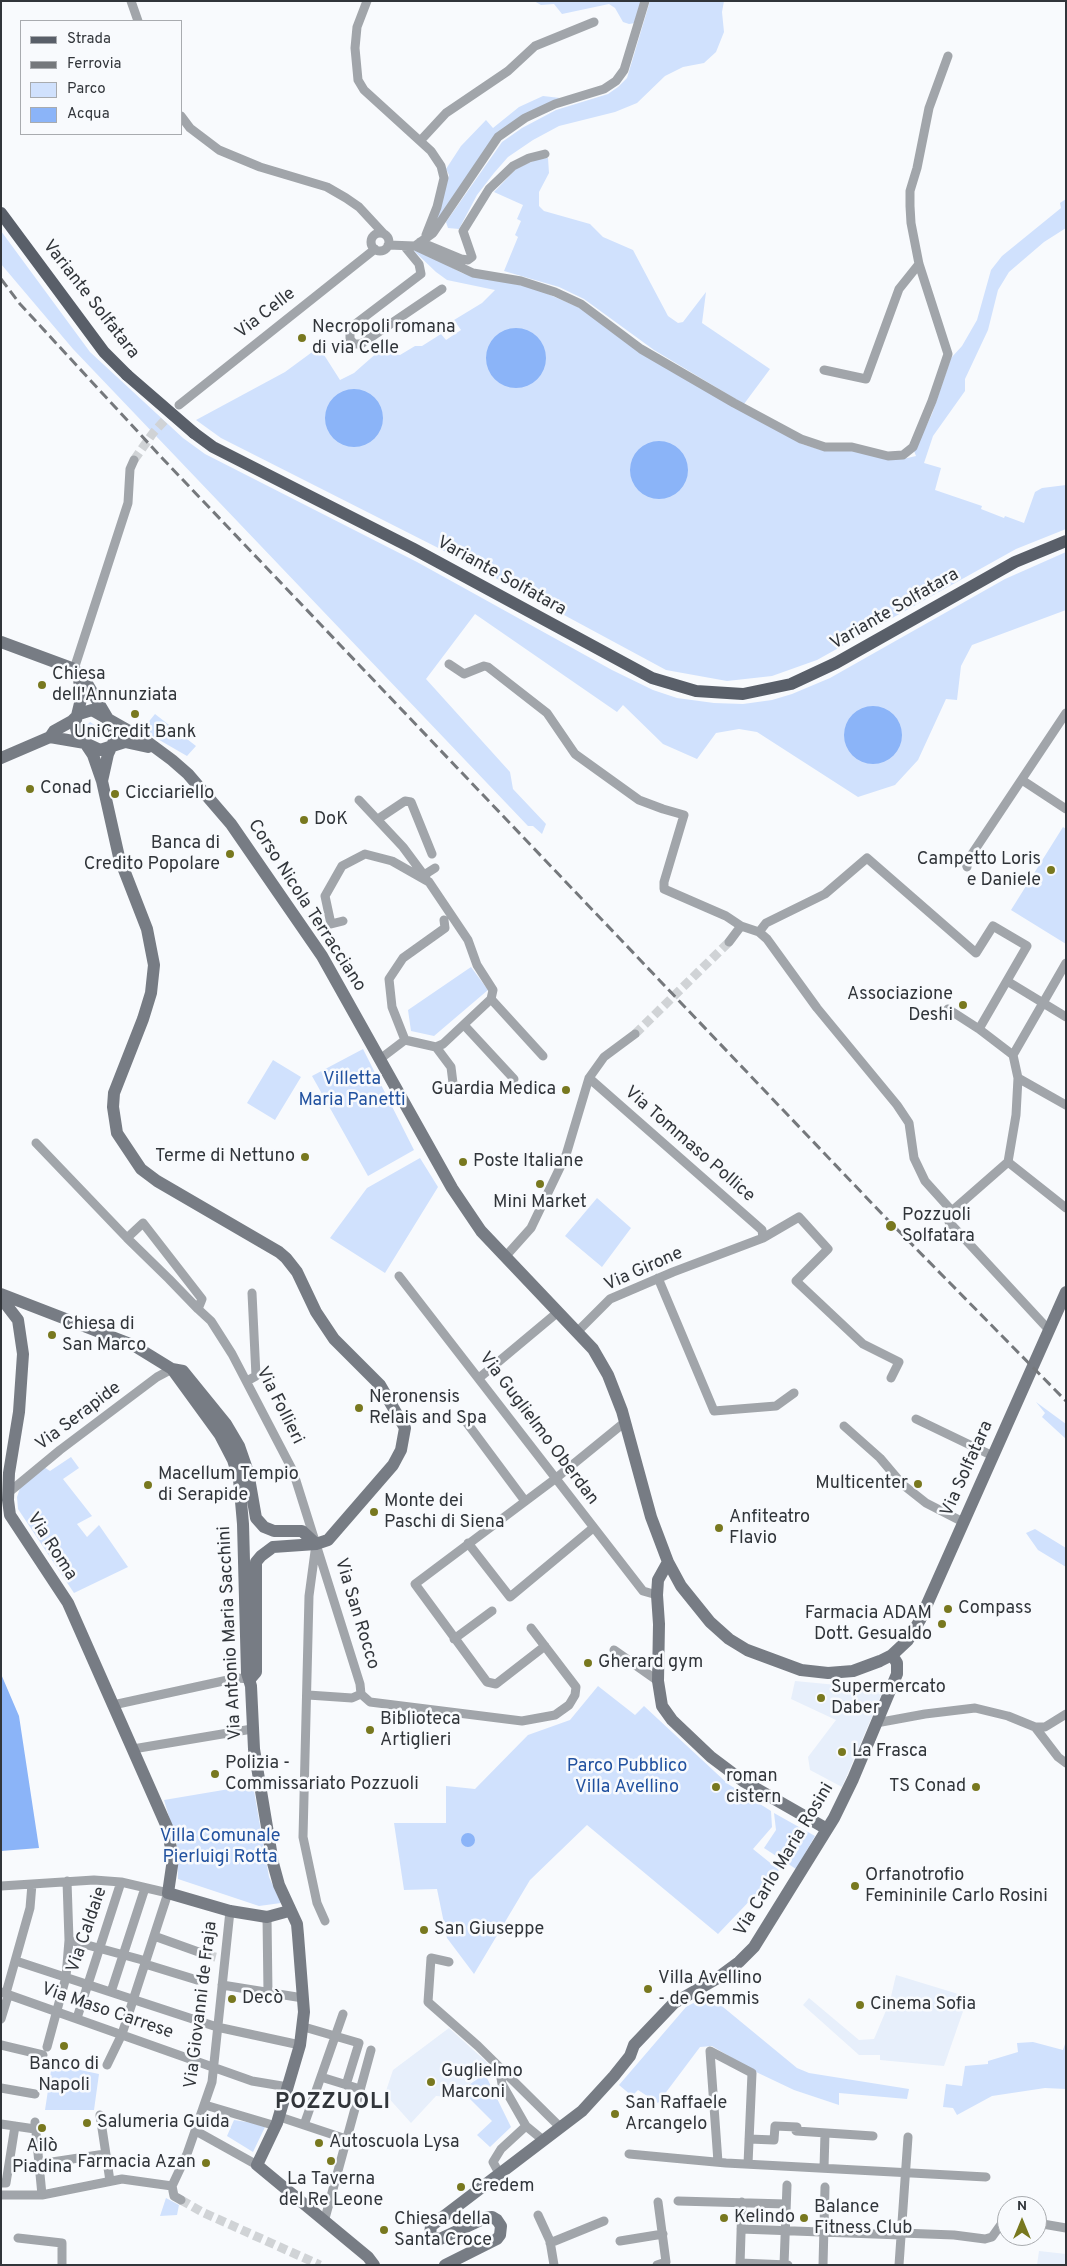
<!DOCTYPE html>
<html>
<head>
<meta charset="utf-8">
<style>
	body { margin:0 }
	#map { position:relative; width:1067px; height:2266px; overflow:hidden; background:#f8fafd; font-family:Overpass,sans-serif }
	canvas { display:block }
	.frame { position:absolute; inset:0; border:2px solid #31353a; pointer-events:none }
	.legend { position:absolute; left:20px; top:20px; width:162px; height:115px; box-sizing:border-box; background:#f8fafd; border:1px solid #a8abaf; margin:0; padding:6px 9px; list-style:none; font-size:15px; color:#31353a }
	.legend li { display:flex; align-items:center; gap:10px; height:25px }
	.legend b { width:25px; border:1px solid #a8abaf }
	.north { position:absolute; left:997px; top:2196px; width:50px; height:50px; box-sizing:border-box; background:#f8fafd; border:1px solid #a8abaf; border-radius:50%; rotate:0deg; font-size:14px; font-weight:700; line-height:20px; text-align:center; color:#31353a }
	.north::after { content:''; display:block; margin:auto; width:18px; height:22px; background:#78781f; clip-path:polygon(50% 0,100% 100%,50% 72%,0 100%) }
</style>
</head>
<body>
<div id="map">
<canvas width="1067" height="2266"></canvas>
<div class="frame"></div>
<ul class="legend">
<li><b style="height:6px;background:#595f69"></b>Strada</li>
<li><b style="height:6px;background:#75787c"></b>Ferrovia</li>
<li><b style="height:14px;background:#d0e1fd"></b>Parco</li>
<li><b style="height:14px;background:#8bb4f8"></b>Acqua</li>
</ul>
<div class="north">N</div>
</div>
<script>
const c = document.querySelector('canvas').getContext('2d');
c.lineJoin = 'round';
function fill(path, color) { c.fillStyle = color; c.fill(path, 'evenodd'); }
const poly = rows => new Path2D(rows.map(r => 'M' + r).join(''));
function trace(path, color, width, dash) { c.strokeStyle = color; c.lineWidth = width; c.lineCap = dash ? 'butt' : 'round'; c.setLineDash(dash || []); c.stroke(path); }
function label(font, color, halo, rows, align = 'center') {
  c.font = font + ' Overpass,sans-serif'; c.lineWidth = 5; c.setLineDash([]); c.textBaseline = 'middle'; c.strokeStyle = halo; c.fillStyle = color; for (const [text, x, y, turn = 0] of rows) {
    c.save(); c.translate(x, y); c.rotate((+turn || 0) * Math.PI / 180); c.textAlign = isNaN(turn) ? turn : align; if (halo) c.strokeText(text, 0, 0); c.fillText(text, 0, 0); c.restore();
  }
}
fill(poly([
	[795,1681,837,1685,855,1684,882,1693,842,1787,810,1770,808,1757,836,1720,791,1699],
	[896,1975,968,1997,944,2066,880,2060,880,2055,859,2055,803,2005,809,1998,859,2040,874,2039,890,2001],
	[449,2028,492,2067,451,2097,436,2096,411,2123,385,2094,393,2070],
	[1039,2251,1066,2254,1066,2265,1037,2265]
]), '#e7effb');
fill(poly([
	[534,1,642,1,635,23,629,24,623,22,615,8,609,4,562,14,554,4,541,5],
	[650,1,724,1,722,12,724,32,716,52,704,63,683,67,665,76,637,103,615,112,559,126,533,140,508,157,494,173,477,195,459,229,448,228,446,222,502,142,522,128,556,110,608,94,618,87,627,78],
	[543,96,560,98,499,133,433,228,449,175,446,169,461,146,486,120,493,128,519,107],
	[548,158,549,173,539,192,539,206,544,211,590,224,603,237,633,250,668,316,678,323,683,322,706,292,702,323,770,369,744,404,654,350,584,299,559,287,504,271,518,237,515,235,521,221,517,219,523,205,494,192,517,168,538,159],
	[1066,199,1066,228,1044,242,1009,272,998,290,988,330,965,379,965,391,933,436,924,463,941,468,935,490,982,506,981,509,1004,518,1005,516,1024,523,1035,492,1042,488,1066,485,1066,529,1016,549,817,660,772,676,727,681,666,670,462,560,221,438,196,420,285,372,319,347,340,380,354,373,379,351,400,355,415,346,422,346,441,334,446,340,461,330,454,320,482,303,495,290,447,280,436,272,414,251,414,248,462,273,534,288,578,307,714,395,802,444,821,450,854,451,886,459,903,459,916,456,914,451,932,414,951,358,962,346,977,320,991,270,1002,256,1061,208,1060,203],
	[1,231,90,352,183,438,205,454,417,562,612,670,653,690,677,698,714,703,743,704,772,700,792,694,830,678,1005,579,1066,552,1066,610,972,645,961,666,957,700,946,699,918,760,895,785,858,797,757,732,739,729,716,733,697,759,663,744,623,705,617,712,475,614,426,679,510,772,513,789,546,824,542,834,533,826,528,826,73,349,1,264],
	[155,714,196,746,187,756,142,730],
	[90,722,101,729,103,738,94,737,91,733,87,725],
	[1063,827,1066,829,1066,944,1011,910],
	[471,967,488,990,434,1036,411,1031,408,1010],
	[363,1049,414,1150,368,1176,312,1076],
	[273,1060,301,1077,275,1120,247,1103],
	[420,1158,438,1187,385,1273,330,1238,367,1188],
	[597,1198,631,1228,602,1267,565,1236],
	[1036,1402,1066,1424,1066,1439,1042,1417,1045,1413],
	[71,1457,79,1468,63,1479,92,1516,77,1524,87,1537,99,1525,128,1567,74,1593,18,1509,17,1497,21,1485,44,1467,50,1471],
	[1035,1529,1066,1548,1066,1567,1038,1550,1026,1533],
	[598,1686,635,1715,644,1706,728,1784,771,1811,772,1827,753,1849,779,1870,718,1934,587,1825,530,1880,474,1974,447,1938,437,1889,404,1890,394,1823,446,1823,446,1786,475,1789,528,1735,570,1720],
	[253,1785,269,1877,281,1903,259,1906,178,1879,177,1844,164,1800],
	[774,1813,815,1836,796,1869,764,1848,776,1830],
	[712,1993,723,2007,797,2068,809,2073,909,2089,907,2099,839,2093,839,2105,794,2090,754,2071,712,2046,700,2047,658,2103,638,2090,632,2096,619,2085,686,2007],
	[1066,2041,1066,2089,1045,2088,992,2096,957,2115,953,2108,943,2107,946,2084,962,2086,965,2066,988,2064,988,2061,1018,2052,1017,2043,1033,2042,1063,2050],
	[52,2064,99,2074,94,2110,45,2110],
	[485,2074,511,2127,490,2147,477,2135,492,2121,461,2090],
	[234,2120,266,2125,253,2152,227,2136],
	[166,2198,179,2205,177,2215,160,2216]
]), '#d0e1fd');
fill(poly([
	'486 358a30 30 0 1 1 60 0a30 30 0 1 1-60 0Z',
	'325 418a29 29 0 1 1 58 0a29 29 0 1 1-58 0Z',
	'630 470a29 29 0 1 1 58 0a29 29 0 1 1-58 0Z',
	'844 735a29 29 0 1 1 58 0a29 29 0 1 1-58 0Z',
	[1,1674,19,1716,39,1848,1,1851],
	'461 1840a7 7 0 1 1 14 0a7 7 0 1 1-14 0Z'
]), '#8bb4f8');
trace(poly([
	[134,460,153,433,175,409],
	[635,1034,729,942],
	[207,1955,219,1958],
	[181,2200,202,2212,320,2265]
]), '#d0d3d6', 9, [9, 4.5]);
trace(poly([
	[131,1,138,21],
	[367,1,357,27,355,48,358,80,364,90,431,151,441,166,444,178,437,207,426,235],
	[181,116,190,128,219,150,260,167,327,187,346,198,359,207,384,234],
	[421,140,446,113,508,71,535,46,594,22],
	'371 242a9 9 0 1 1 18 0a9 9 0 1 1-18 0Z',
	[420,242,461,259,468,260,472,257,463,231,489,189,513,166,529,158,545,154],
	[388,245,415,246,433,233,498,137,525,118,555,104,604,89,616,81,624,70,645,1],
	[415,246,473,273,521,281,555,292,581,304,641,349,734,403,801,439,825,447,852,447,888,456,903,455,913,447,932,401,948,354,919,264,911,223,910,206,910,191,917,168,929,108,948,56],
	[405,247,419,264,421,274,350,328,350,339,354,344,361,344,442,289],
	[824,370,866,379,899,289,919,264],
	[179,405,375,249],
	[449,664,464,674,484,666,488,667,547,713,575,754,639,800,663,809,684,815,664,882,664,889,726,916,741,926,759,932,767,939,817,1008,897,1105,909,1123,914,1158,925,1181,952,1211],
	[74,669,128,503,130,469,134,460],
	[1022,780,1066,809],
	[359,800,403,847,426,878],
	[378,819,405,801,411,802,432,854],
	[967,867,966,863,1066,713],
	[424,875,435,868],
	[343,921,331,924,325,896,342,866,365,854,392,861,429,882,468,940,477,965,493,990,491,999,443,1044,436,1047,405,1040],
	[759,932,766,923,825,894,867,858,976,953,993,926,1027,946,979,1029,1013,1055],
	[729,942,741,926],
	[1007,981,1066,1017],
	[491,999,543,1056],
	[948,1009,979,1029],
	[464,1025,514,1079],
	[436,1047,451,1067,454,1091],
	[380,1059,405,1040,392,1007,389,979,403,958,445,928,444,920],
	[589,1078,762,1230,763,1238],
	[1018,1078,1066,1105],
	[36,1143,127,1238],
	[1008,1162,1066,1208],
	[952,1211,1008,1162,1016,1115,1018,1078,1013,1055,1066,963],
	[952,1211,949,1222,1049,1330],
	[505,1257,531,1228,566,1155,589,1078,604,1057,635,1034],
	[399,1276,643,1591,657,1595],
	[658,1278,714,1411,776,1406,794,1393],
	[198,1309,202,1299,143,1223,127,1238,169,1279,198,1309,211,1321,232,1354,293,1471,360,1684,361,1694],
	[577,1332,610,1299,673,1272,763,1238,799,1217,828,1249,796,1281,863,1344,899,1362,891,1378],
	[479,1378,558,1312],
	[247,1381,256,1376,252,1293],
	[464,1419,525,1501],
	[916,1419,993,1456],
	[844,1426,880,1458,902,1484,926,1503,963,1522],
	[8,1493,60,1450,157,1377,172,1369],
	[468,1543,510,1597,593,1528],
	[316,1544,309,1596,303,1837,317,1903,325,1921],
	[454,1639,492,1611],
	[545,1646,496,1684,487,1682,415,1584,555,1479,625,1422],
	[614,1650,658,1681],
	[361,1694,370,1702,522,1721,555,1715,569,1705,575,1695,576,1687,531,1628],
	[308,1695,352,1698,361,1694],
	[113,1705,237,1678,250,1679],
	[876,1723,925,1714,975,1708,1008,1716,1035,1727,1058,1757,1066,1763],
	[1035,1727,1045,1727,1066,1714],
	[133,1749,252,1729],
	[1,1886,94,1880,121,1882,168,1893,122,2034,107,2065],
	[267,1917,268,1993],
	[154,1936,207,1955],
	[69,1940,146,1961],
	[16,1961,217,2027,300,2045],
	[449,1962,431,1958,428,2002,478,2046,560,2127],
	[145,1964,197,1980],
	[222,1985,303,1998],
	[1,1992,252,2081,288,2087],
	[111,1992,145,1888],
	[6,1993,30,1908,32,1884],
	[77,2018,121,1882],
	[1,2019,8,1996],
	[304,2027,359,2043,346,2085],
	[1,2045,43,2055],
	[47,2047,66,1977,69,1940,67,1881],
	[321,2077,360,2089],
	[1,2088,35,2094],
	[205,2105,276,2126],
	[100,2115,110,2181],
	[280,2117,346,2139],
	[35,2122,42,2195],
	[1,2124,35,2129],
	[304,2125,343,2014],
	[526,2126,543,2140],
	[196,2131,257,2165],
	[749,2139,774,2140,775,2126,797,2127,796,2131,873,2136],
	[629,2154,726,2163,986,2177],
	[718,2162,710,2051,752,2073,748,2164],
	[39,2164,105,2154],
	[824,2168,825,2133],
	[499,2173,493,2162,501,2149,526,2126,502,2084,501,2078,504,2070],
	[1,2183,6,2183,15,2126],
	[172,2186,187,2154,212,2082,230,1911],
	[172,2186,174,2196,181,2200],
	[1,2195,42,2195,122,2179,172,2186],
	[678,2201,786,2204],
	[538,2215,550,2241,554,2265],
	[324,2222,371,2050],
	[1037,2223,1066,2228],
	[741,2229,901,2235],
	[901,2233,954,2235,985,2239,992,2237,1002,2223,1007,2221],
	[18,2238,62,2243,62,2265],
	[620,2241,663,2234],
	[550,2243,604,2221],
	[740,2263,788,2265],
	[657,2265,666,2262,658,2202],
	[740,2265,742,2202],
	[784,2265,787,2185],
	[823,2265,825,2187],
	[899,2265,908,2137]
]), '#a1a5aa', 9);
trace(poly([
	[1,642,74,669,85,680,114,729,114,741,108,754,102,781],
	[78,675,82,695,75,724,78,736,85,743,100,750,125,742,148,747],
	[50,737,85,743],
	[85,743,93,755,102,781,119,857,147,929,154,965,151,993,143,1019,114,1093,113,1107,117,1133,141,1169,157,1181,279,1252,286,1258,297,1272,316,1312,334,1339,380,1385,405,1428,401,1450,393,1465,328,1540,316,1544,273,1547,261,1556,256,1562,256,1672,250,1679],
	[1,758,50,737,54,731,72,721,79,714,92,710,145,740,172,760,188,774,231,824,322,956,452,1188,481,1231,593,1349,608,1375,622,1411,651,1517,668,1562,681,1586,710,1622,729,1639,747,1650,801,1670,828,1673,853,1671,880,1661,892,1655,908,1640,920,1620,1066,1292],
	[1,1294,133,1345,172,1369,183,1371,226,1424,239,1446,248,1472,256,1518,264,1527,274,1531,302,1531,316,1544],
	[1,1298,18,1320,23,1354,19,1412,9,1473,8,1500,10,1515,68,1603,167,1827,173,1859,168,1893,230,1911,267,1917,289,1911],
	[172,1369,220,1435,233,1460,239,1479,243,1524,247,1673,251,1686,254,1749,273,1863,279,1885,297,1924,298,1935,304,2012,300,2045,277,2123,257,2165,368,2257,374,2265],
	[668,1562,658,1580,657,1595,659,1624,658,1681,662,1706,672,1720,711,1757,743,1781,827,1829],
	[445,2265,497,2239,500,2235,501,2226,497,2220,492,2217,485,2218,440,2239,433,2238,430,2235,431,2226,582,2111,614,2076,630,2056,634,2045,674,2003,716,1979,739,1962,754,1947,834,1818,853,1779,897,1674,897,1663,892,1655]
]), '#777c84', 12);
trace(poly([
	[1,213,104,352,127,375],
	[194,433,213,447,412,548,652,678,696,691,743,694,791,684,836,663,1015,562,1066,541]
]), '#595f69', 12);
trace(poly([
	[1,279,20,304,163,459,884,1216,1066,1401]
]), '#75787c', 3, [10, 5]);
trace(poly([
	[127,375,194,433]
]), '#595f69', 12);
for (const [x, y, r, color] of [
	[302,338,5,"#78781f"],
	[42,685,5,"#78781f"],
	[135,714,5,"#78781f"],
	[30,789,5,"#78781f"],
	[115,794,5,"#78781f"],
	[304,820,5,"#78781f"],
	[230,854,5,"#78781f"],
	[1051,870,5,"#78781f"],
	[963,1005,5,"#78781f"],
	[566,1090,5,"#78781f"],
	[305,1157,5,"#78781f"],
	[463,1162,5,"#78781f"],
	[540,1184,5,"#78781f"],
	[891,1226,6,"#78781f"],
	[52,1335,5,"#78781f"],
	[359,1408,5,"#78781f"],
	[918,1484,5,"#78781f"],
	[148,1485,5,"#78781f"],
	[374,1512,5,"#78781f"],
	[719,1528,5,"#78781f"],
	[948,1609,5,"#78781f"],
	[942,1624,5,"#78781f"],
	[588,1663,5,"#78781f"],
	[821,1698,5,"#78781f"],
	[370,1730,5,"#78781f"],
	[842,1752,5,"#78781f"],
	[215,1774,5,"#78781f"],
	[716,1787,5,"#78781f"],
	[976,1787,5,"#78781f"],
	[855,1886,5,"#78781f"],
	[424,1930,5,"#78781f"],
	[648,1989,5,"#78781f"],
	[232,1999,5,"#78781f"],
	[860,2005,5,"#78781f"],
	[64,2046,5,"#78781f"],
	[431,2082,5,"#78781f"],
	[615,2114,5,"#78781f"],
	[87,2123,5,"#78781f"],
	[42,2128,5,"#78781f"],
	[319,2143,5,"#78781f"],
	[331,2161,5,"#78781f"],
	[206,2163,5,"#78781f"],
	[461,2187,5,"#78781f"],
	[724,2218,5,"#78781f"],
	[804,2218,5,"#78781f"],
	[384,2230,5,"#78781f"]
]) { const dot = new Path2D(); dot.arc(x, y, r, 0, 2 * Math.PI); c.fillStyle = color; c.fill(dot); trace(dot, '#f8fafd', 2); }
label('18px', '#31353a', '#f8fafd', [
	["Variante Solfatara",90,300,52],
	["Via Celle",266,314,-38],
	["Variante Solfatara",501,577,29],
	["Variante Solfatara",895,610,-30],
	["Corso Nicola Terracciano",306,906,57],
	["Via Tommaso Pollice",689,1145,41],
	["Via Girone",644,1270,-24],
	["Via Follieri",279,1406,63],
	["Via Serapide",79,1417,-37],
	["Via Guglielmo Oberdan",538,1429,53],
	["Via Solfatara",968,1469,-66],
	["Via Roma",51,1547,57],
	["Via San Rocco",356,1614,73],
	["Via Antonio Maria Sacchini",231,1633,-93],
	["Via Carlo Maria Rosini",785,1860,-59],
	["Via Caldaie",88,1930,-71],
	["Via Giovanni de Fraja",202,2005,-83],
	["Via Maso Carrese",107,2012,19]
]);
label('18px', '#31353a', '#f8fafd', [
	["Necropoli romana",312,328],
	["di via Celle",312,349],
	["Chiesa",52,675],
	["dell'Annunziata",52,696],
	["UniCredit Bank",135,733,"center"],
	["Conad",40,789],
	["Cicciariello",125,794],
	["DoK",314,820],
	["Banca di",220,844,"right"],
	["Credito Popolare",220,865,"right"],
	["Campetto Loris",1041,860,"right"],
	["e Daniele",1041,881,"right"],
	["Associazione",953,995,"right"],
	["Deshi",953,1016,"right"],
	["Guardia Medica",556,1090,"right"],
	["Terme di Nettuno",295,1157,"right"],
	["Poste Italiane",473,1162],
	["Mini Market",540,1203,"center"],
	["Pozzuoli",902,1216],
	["Solfatara",902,1237],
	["Chiesa di",62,1325],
	["San Marco",62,1346],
	["Neronensis",369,1398],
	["Relais and Spa",369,1419],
	["Macellum Tempio",158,1475],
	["di Serapide",158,1496],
	["Multicenter",908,1484,"right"],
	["Monte dei",384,1502],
	["Paschi di Siena",384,1523],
	["Anfiteatro",729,1518],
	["Flavio",729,1539],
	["Compass",958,1609],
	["Farmacia ADAM",932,1614,"right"],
	["Dott. Gesualdo",932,1635,"right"],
	["Gherard gym",598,1663],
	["Supermercato",831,1688],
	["Daber",831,1709],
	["Biblioteca",380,1720],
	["Artiglieri",380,1741],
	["La Frasca",852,1752],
	["Polizia -",225,1764],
	["Commissariato Pozzuoli",225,1785],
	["roman",726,1777],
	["cistern",726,1798],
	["TS Conad",966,1787,"right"],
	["Orfanotrofio",865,1876],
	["Femininile Carlo Rosini",865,1897],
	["San Giuseppe",434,1930],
	["Villa Avellino",658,1979],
	["- de Gemmis",658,2000],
	["Decò",242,1999],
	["Cinema Sofia",870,2005],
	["Banco di",64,2065,"center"],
	["Napoli",64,2086,"center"],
	["Guglielmo",441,2072],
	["Marconi",441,2093],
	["San Raffaele",625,2104],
	["Arcangelo",625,2125],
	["Salumeria Guida",97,2123],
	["Autoscuola Lysa",329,2143],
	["Ailò",42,2147,"center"],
	["Piadina",42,2168,"center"],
	["Farmacia Azan",196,2163,"right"],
	["La Taverna",331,2180,"center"],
	["del Re Leone",331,2201,"center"],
	["Credem",471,2187],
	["Balance",814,2208],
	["Fitness Club",814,2229],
	["Kelindo",734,2218],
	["Chiesa della",394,2220],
	["Santa Croce",394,2241]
], 'left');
label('18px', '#21519f', '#f8fafd', [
	["Villetta",352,1080],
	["Maria Panetti",352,1101],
	["Parco Pubblico",627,1767],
	["Villa Avellino",627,1788],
	["Villa Comunale",220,1837],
	["Pierluigi Rotta",220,1858]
]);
c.letterSpacing = '1px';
label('bold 22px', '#31353a', '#f8fafd', [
	["POZZUOLI",333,2104]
]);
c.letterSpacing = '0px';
</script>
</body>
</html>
